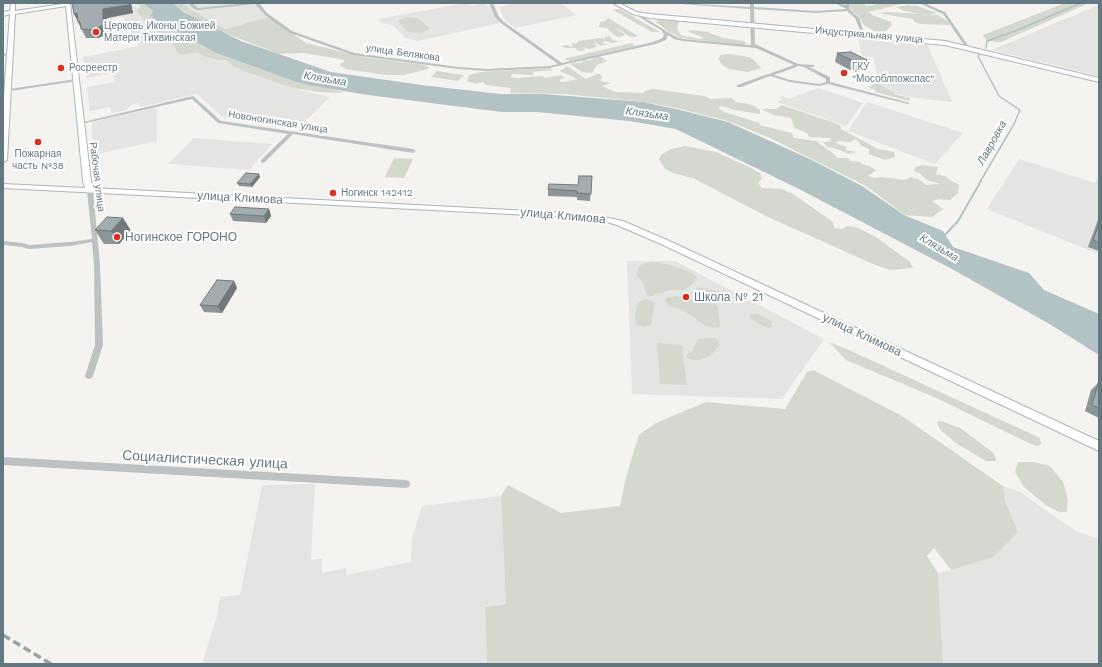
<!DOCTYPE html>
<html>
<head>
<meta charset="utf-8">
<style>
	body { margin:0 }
	#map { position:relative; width:1102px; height:667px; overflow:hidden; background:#f4f3ef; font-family:"Work Sans",sans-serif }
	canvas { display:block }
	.frame { position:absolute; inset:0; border:4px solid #637880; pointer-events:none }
</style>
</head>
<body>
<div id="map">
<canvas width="1102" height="667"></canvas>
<div class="frame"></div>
</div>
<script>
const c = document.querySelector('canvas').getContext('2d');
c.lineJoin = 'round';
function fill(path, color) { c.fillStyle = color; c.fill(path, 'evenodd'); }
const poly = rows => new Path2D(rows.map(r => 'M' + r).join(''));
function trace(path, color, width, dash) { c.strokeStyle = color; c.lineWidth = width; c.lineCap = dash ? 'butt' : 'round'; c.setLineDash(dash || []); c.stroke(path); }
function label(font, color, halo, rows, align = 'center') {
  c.font = font + ' "Work Sans",sans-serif'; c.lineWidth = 4; c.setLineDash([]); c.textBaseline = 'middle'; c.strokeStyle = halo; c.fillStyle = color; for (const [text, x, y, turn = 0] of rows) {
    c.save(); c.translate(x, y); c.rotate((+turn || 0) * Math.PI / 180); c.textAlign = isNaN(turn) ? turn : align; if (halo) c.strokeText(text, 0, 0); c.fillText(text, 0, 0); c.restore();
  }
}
fill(poly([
	[90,3,131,3,145,13,141,17,188,46,248,70,305,86,299,90,330,97,298,128,225,119,197,94,141,107,138,103,133,104,126,110,112,113,110,107,90,111,87,87,115,82,112,73,87,78,83,57,139,46,123,17,79,25,76,5],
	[182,3,253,3,269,17,225,29,192,10],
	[466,3,471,6,484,3,493,10,496,18,501,23,418,41,405,38,393,25,381,23,378,19],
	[517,3,560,3,577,15,515,28,505,20,499,7],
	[1099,5,1099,76,992,50,1098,5],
	[858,37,927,43,952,102,908,97,892,92,879,83,873,57,862,56],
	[818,88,863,103,846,126,777,102,782,99,779,98,783,96,789,99],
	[867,102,963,133,935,164,848,131],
	[154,108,157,110,157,141,93,155,92,122],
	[194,138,272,144,249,170,168,164],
	[1019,159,1095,183,1099,172,1099,254,987,209],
	[627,261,675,261,824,339,782,399,632,394],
	[315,484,311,560,322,558,322,573,346,568,346,575,411,562,412,539,422,506,501,496,506,604,485,607,487,664,202,664,216,620,220,597,240,595,262,485],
	[1003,486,1020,492,1077,532,1099,539,1099,664,943,664,938,573,951,570,1018,532,1005,501]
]), '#e4e4e3');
fill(poly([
	[134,3,142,3,153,11,151,16,216,53,291,80,344,92,340,93,320,92,305,90,281,84,234,67,226,60,218,60,204,56,197,52,181,55,177,53,176,48,169,40,144,20,137,11,140,6],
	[173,3,182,3,192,10,225,29,269,17,306,43,364,57,425,65,429,67,428,69,404,75,386,75,346,69,341,66,340,64,344,62,344,60,340,59,304,53,279,54,217,30,183,12],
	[850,3,863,3,867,6,874,5,877,3,910,3,901,4,869,12,872,15,891,22,891,26,886,31,876,32,864,25,859,17,850,9,849,7],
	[1065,3,1089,3,1001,42,987,41,983,35],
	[908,5,917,6,937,13,927,15,904,11,896,7],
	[616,9,620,9,660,32,652,32,613,10],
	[888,12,938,15,947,21,949,25,921,24,915,22,913,19,877,13],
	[406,17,418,18,429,28,428,30,421,33,408,32,398,21],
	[608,18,638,36,634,37,629,36,615,27,625,35,619,37,614,35,607,28,599,27,600,22,605,21],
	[660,19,678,21,679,22,677,28,680,34,684,36,700,39,704,38,687,31,692,30,707,32,723,38,744,41,746,43,743,45,681,38,669,32,656,22],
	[609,36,613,39,611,40,619,41,613,43,605,41,602,43,609,44,600,46,597,43,593,44,597,45,597,47,589,49,583,47,585,50,578,51,575,48,566,48,560,46,568,45,572,47,573,45,571,44,573,43,576,44,579,41,600,38,605,39,605,37],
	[632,43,635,46,571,61,563,59],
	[729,54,749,57,754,60,761,68,748,72,729,69,722,65,718,58,721,55],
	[596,57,601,57,607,61,597,65,592,73,582,72,570,64,583,62,581,60,591,60],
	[567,66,586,79,597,74,600,74,602,78,600,81,611,83,602,86,615,92,643,93,645,91,653,89,704,96,711,99,732,98,736,102,753,105,760,110,760,114,735,110,722,106,718,108,724,112,760,123,759,125,792,133,793,137,795,138,816,141,834,154,837,158,848,158,851,161,860,162,862,164,869,166,876,170,868,176,874,178,882,177,905,180,911,177,918,179,926,185,941,184,927,180,922,176,921,174,914,171,915,167,922,165,938,167,936,174,945,176,950,180,959,185,958,193,950,200,939,199,932,201,943,209,932,217,905,215,866,186,770,138,728,121,681,109,645,102,565,94,510,93,511,88,486,85,483,82,476,84,467,81,469,75,480,72,550,68,553,70,534,72,532,75,513,74,510,77,517,78,542,76,545,78,561,75,564,78,560,80,560,82,564,82,578,79,560,71],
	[437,71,463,75,464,75,458,81,431,77],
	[876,82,895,93,894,94,910,98,909,101,875,92,876,90,869,88],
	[782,105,840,125,841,129,878,149,894,152,895,157,885,160,869,154,869,149,862,146,856,139,850,142,839,141,836,143,847,147,845,150,856,152,849,154,837,149,827,147,823,142,831,141,830,138,809,137,807,133,795,128,791,118,774,115,761,109,776,109],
	[685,146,716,152,747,166,760,173,762,178,758,183,762,188,782,189,793,194,833,222,834,228,842,229,848,226,858,228,876,237,910,262,913,268,890,270,873,264,768,217,693,178,673,173,665,169,659,159,662,154,671,149],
	[394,158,413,159,404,178,385,177],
	[651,262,671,265,690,272,697,277,694,283,685,290,670,290,651,296,647,295,644,285,637,275,638,268,642,264],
	[697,287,721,292,729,295,733,298,732,302,728,303,697,291],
	[677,296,715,304,718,307,720,327,714,328,706,326,683,310,669,306,665,302,666,298],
	[646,299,655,303,651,324,645,327,635,324,635,314,638,302],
	[750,314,758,314,771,321,772,326,769,328,763,326,750,318],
	[707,338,716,338,720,345,710,356,700,360,693,360,687,358,686,355,693,350,698,339],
	[829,342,849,350,1040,438,1041,444,1038,446,1031,444,934,397,846,360],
	[657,343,682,345,687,385,660,384],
	[813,370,902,416,1003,486,1005,501,1018,532,993,557,951,570,934,548,927,556,938,573,943,664,487,664,485,607,506,604,501,496,508,485,561,513,620,506,626,477,639,435,656,423,706,402,785,409,807,372],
	[941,421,960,428,991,451,995,455,996,461,986,461,959,445,940,430,937,422],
	[1018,462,1033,462,1050,466,1063,482,1068,500,1067,512,1059,512,1047,506,1024,487,1015,472]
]), '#d4d8ce');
fill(poly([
	[142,3,173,3,183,12,241,41,331,72,421,85,500,94,544,94,643,102,680,110,728,122,812,160,862,186,904,215,943,231,953,247,1029,273,1044,290,1099,314,1099,355,1053,326,952,269,801,190,676,129,629,121,537,112,502,112,368,95,308,85,291,80,216,53,150,16,153,11]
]), '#b3c2c4');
trace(poly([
	[986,48,987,41,1015,31,1081,3],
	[980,182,1014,124,1020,110,999,96,978,56,982,52]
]), '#b3c2c4', 1.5);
trace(poly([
	[944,236,958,221,981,181]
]), '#b3c2c4', 2);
const secondary = poly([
	[11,3,15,3,15,11,70,3,91,181,93,188,568,213,599,216,623,221,667,240,1099,441,1099,451,661,244,617,225,599,220,568,217,3,188,3,184,85,188,83,181,66,6,15,14,7,160,3,162,3,109,10,14,3,16,3,12,10,11,11,3],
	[613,3,619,3,636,12,650,14,945,41,1099,78,1099,82,945,45,650,18,633,14,613,3]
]);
trace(secondary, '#aeb5b8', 2);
fill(poly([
	[188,3,192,3,198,8,247,3,259,3,267,13,292,31,354,53,458,67,487,69,549,66,558,64,502,24,495,17,489,3,493,3,499,17,504,22,562,63,653,42,663,38,664,34,661,30,634,14,635,12,676,37,683,39,751,45,750,9,681,4,679,3,750,7,750,3,754,3,754,7,816,11,846,9,845,8,834,3,839,3,846,5,846,3,850,3,849,7,850,10,859,18,865,36,862,35,855,18,847,11,816,13,754,9,755,44,798,64,814,65,814,67,809,67,830,77,830,82,910,103,908,104,828,84,819,86,790,82,770,76,741,87,737,87,737,85,794,65,756,48,683,41,674,39,668,35,666,40,655,44,549,68,487,71,458,69,353,55,290,33,265,15,255,4,198,10,194,9,188,3],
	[799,66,804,67,826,79,826,82,819,84,790,80,774,75,799,66],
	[919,3,924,3,945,12,969,47,968,48,966,48,943,14,919,3],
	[9,53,10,53,10,55,3,56,3,54,9,53],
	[76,79,78,80,78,81,3,92,3,90,76,79],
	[193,96,221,121,413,149,416,151,413,153,293,134,265,162,263,163,261,162,261,160,288,134,218,123,192,99,81,124,79,123,193,96],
	[90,189,93,191,100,265,103,345,93,376,92,378,89,379,86,378,85,376,95,345,94,265,92,242,70,246,29,249,22,247,3,245,3,241,23,243,29,245,70,242,92,239,87,191,90,189],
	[3,457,406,480,409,481,410,484,409,487,406,488,3,465,3,457]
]), '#bcc1c3');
fill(secondary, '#fff');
trace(poly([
	[3,635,51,664]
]), '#9ba4a7', 3.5, [8, 4]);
fill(poly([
	[131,4,133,13,107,18,108,34,98,38,86,38,74,14],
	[837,53,867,60,863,69,854,72,835,62],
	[592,176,590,201,577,200,577,197,548,196,548,189,578,185],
	[260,177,252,187,239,186,237,183],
	[269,209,271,216,266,223,233,221,230,214],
	[1099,217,1099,251,1088,247],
	[123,218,131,231,119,244,104,244,95,230],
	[234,281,237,288,222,313,204,312,200,305],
	[1098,383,1099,384,1099,418,1085,411,1091,390]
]), '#8c9597');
fill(poly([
	[129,3,130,3,131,4,133,13,107,18,108,34,98,38,93,30,103,9],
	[77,13,82,29,74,14],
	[867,60,863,69,854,72,857,63],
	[259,174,260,177,252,187,250,184],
	[269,209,271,216,266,223,264,216],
	[123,218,131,231,119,244,111,231],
	[234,281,237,288,222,313,218,306]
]), '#72797b');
const building = poly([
	[72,3,129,3,129,5,103,9,103,25,93,30,81,29,80,22,78,22,77,13,74,14,72,3],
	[851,52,867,60,857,63,837,53,851,52],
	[246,173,259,174,250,184,237,183,246,173],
	[579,176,592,176,591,194,577,193,577,191,548,189,549,184,578,185,579,176],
	[235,207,269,209,264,216,230,214,235,207],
	[107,217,123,218,111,231,95,230,107,217],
	[1099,224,1099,243,1093,240,1099,224],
	[217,280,234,281,218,306,200,305,217,280],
	[1098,383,1099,384,1099,408,1092,405,1098,383]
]);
fill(building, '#a3adb0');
trace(building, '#72797b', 1);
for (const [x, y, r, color] of [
	[96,32,4,"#df2c23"],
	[61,68,4,"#df2c23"],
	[844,73,4,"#df2c23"],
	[38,142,4,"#df2c23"],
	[333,193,4,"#df2c23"],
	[117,237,4,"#df2c23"],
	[686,297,4,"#df2c23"]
]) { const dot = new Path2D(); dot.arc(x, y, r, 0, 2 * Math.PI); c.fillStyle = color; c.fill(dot); trace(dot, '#fff', 1.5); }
label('10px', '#637880', '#fff', [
	["Церковь Иконы Божией",104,26],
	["Матери Тихвинская",104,38],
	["ГКУ",852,67],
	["\"Мособлпожспас\"",852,79],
	["Росреестр",69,68],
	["Пожарная",38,154,"center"],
	["часть №38",38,166,"center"],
	["Ногинск 142412",341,193]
], 'left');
label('10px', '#637880', '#fff', [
	["Индустриальная улица",869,35,5],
	["улица Белякова",403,53,8],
	["Новоногинская улица",278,122,9],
	["Рабочая улица",97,177,83]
]);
label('italic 11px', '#5f7b7e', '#fff', [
	["Клязьма",325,79,10],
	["Клязьма",647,114,8],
	["Лавровка",992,143,-61],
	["Клязьма",939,248,31]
]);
label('12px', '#637880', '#fff', [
	["улица Климова",240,198,3],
	["улица Климова",563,216,5],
	["улица Климова",862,335,25]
]);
label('12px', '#637880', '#fff', [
	["Ногинское ГОРОНО",125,237],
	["Школа № 21",694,297]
], 'left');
label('14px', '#637880', '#fff', [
	["Социалистическая улица",205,460,3]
]);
</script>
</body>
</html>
